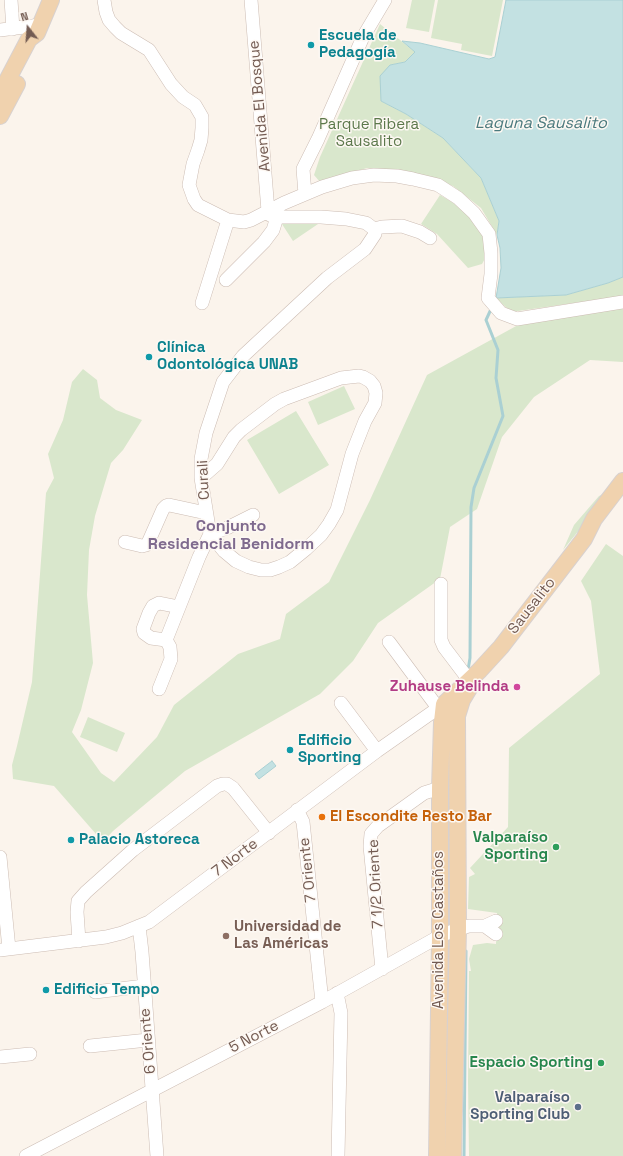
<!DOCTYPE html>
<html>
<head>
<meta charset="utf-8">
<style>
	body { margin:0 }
	#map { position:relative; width:623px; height:1156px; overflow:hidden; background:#fbf4ec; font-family:"Space Grotesk",sans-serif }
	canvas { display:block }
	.north { position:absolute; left:8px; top:8px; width:40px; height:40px; -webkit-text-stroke:3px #fdf8f3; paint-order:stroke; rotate:343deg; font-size:11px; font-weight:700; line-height:16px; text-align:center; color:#735b52 }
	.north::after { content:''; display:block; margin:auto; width:14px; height:18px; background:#735b52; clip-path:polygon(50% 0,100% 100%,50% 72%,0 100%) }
</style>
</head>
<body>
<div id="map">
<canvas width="623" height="1156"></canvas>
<div class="north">N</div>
</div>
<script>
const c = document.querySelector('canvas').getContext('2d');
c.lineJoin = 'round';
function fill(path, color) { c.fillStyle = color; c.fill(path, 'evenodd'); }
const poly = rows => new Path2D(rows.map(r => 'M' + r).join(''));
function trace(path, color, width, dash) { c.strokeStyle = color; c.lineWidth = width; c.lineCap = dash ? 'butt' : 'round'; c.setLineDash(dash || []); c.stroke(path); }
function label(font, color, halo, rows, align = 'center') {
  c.font = font + ' "Space Grotesk",sans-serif'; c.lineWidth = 3; c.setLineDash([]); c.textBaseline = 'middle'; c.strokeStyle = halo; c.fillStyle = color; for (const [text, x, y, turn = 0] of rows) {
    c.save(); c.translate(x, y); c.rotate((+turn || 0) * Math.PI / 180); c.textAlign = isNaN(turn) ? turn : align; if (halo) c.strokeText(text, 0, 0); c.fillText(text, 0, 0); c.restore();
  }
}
fill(poly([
	[412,0,435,0,429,32,406,28],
	[438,0,503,0,492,56,461,50,462,44,431,38],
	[380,24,415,52,405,62,390,65,381,101,406,114,443,138,481,178,499,221,497,235,481,208,453,186,405,171,367,168,320,182,314,175,320,157],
	[440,195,452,202,467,214,482,235,488,253,482,264,468,268,437,234,421,224],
	[280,221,321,222,293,241],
	[623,277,623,296,511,312,496,298,566,295,608,283],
	[623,308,623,362,590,360,534,397,502,437,477,509,450,527,440,579,378,623,353,661,320,694,185,771,113,831,103,842,54,786,13,779,12,765,17,746,32,682,46,493,54,478,48,454,63,420,72,382,83,369,97,380,100,398,116,410,142,420,123,450,111,463,95,516,89,550,87,595,93,663,81,710,72,732,101,773,114,782,157,737,174,705,238,654,280,639,286,614,329,582,370,500,427,375,518,325],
	[344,386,355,409,318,425,308,402],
	[296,411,329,465,279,494,247,440],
	[609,491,610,492,563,550,574,525,599,496],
	[606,544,623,556,623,1156,469,1156,468,1082,469,971,471,971,469,959,473,945,487,943,496,944,497,913,468,909,469,877,475,874,470,868,508,827,509,748,600,674,591,601,581,581],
	[88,717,125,733,117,752,80,737],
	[447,724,452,725,450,924,445,926],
	[450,962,448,1156,443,1156,445,963]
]), '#d9e7cc');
const water = poly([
	[506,0,623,0,623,277,608,283,566,295,496,298,501,268,500,248,497,235,499,221,481,178,443,138,406,114,381,101,380,76,390,65,405,62,415,52,402,41,420,43,489,59,495,57,506,0],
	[272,761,276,766,259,779,255,774,272,761]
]);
fill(water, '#c3e1e2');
trace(water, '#aad0d3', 1);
trace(poly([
	[468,670,470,658,471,507,474,488,503,416,496,378,498,350,486,320,492,307],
	[464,1156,466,951]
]), '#aad0d3', 3);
const minor = poly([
	[11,0,13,29],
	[104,0,106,12,109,20,115,27,121,33,149,50,171,84,183,97,195,105,202,117,202,128,201,140,198,150,193,164,189,185,194,199,198,205,228,220,244,222,251,220,284,203,322,187,352,178,374,175,397,176,413,179,438,185,458,198,474,213,489,234,491,253,491,274,488,298,501,313,517,319,623,302],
	[251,0,268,211],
	[0,30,40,25],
	[305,194,303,169,318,139,363,37,385,0],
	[374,229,382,227,402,226,420,232,430,238],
	[226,280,264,242,273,230,277,217],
	[202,303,228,220],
	[201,478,217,464,234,437,241,430,275,404,284,399,341,378,359,376,363,377,370,381,374,386,376,393,375,403,365,421,352,454,337,510,329,524,321,535,306,549,290,562,279,567,270,570,261,570,249,567,236,561,224,551,210,534,201,478,201,459,206,433,223,382,243,356,327,278,365,249,375,234,374,229,366,223,346,219,321,217,277,217,270,215,268,211],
	[125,542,142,546,146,545,148,543,163,509,166,506,169,505,206,513],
	[441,584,441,640,444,647,469,680],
	[166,640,151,638,144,633,143,629,149,613,153,606,159,603,179,607],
	[389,642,438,708],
	[159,689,171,659,170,647,166,640,199,557,210,534,227,528,253,515],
	[341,703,377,751],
	[297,810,303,822,322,1002],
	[0,857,9,949],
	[139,926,142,952,157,1156],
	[485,926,496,934],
	[79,941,77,912,78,901,86,892,133,850,217,786,223,784,227,784,233,788,269,833],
	[0,950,106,937,122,933,149,922,377,751,444,704,450,707],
	[382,969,370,846,371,834,378,826,424,793,440,788],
	[95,992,144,986],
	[337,993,341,1013,338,1156],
	[90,1046,148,1040],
	[0,1057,30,1054],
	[26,1156,322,1002,440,936,458,929,469,926,485,926,496,921]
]);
const major = poly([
	[0,94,29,39,37,33,51,0],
	[0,116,17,84],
	[437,1156,440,936,440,788,442,722,444,704,479,671,501,647,584,539,594,519,623,481],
	[453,1156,458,929,457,716,462,700,471,685]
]);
trace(minor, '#ccbcb3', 14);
trace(major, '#d8d1cf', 18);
trace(minor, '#fff', 13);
trace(major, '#f0d2ae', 16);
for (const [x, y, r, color] of [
	[311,45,4,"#0f9aa8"],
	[149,357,4,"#0f9aa8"],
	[517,687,4,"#d1479c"],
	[290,750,4,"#0f9aa8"],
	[322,817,4,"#e8710a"],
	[71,840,4,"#0f9aa8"],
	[556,847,4,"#2e9e5b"],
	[226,936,4,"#8d6e63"],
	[46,990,4,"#0f9aa8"],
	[601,1063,4,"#2e9e5b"],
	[578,1107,4,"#5c6f8a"]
]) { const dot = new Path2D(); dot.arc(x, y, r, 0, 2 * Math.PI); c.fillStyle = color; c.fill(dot); trace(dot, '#fdf8f3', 1.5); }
label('bold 15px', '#0d838f', '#fdf8f3', [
	["Escuela de",319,36],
	["Pedagogía",319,53],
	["Clínica",157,348],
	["Odontológica UNAB",157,365],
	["Edificio",298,741],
	["Sporting",298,758],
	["Palacio Astoreca",79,840],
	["Edificio Tempo",54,990]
], 'left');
label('15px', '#735b52', '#fdf8f3', [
	["Avenida El Bosque",260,106,-95],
	["Curali",204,480,-93],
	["Sausalito",532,606,-52],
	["7 Norte",235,858,-37],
	["7 Oriente",308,870,-96],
	["7 1/2 Oriente",376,884,-93],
	["Avenida Los Castaños",439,930,-90],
	["5 Norte",254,1037,-27],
	["6 Oriente",148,1041,-95]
]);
label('15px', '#5c784b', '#fdf8f3', [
	["Parque Ribera",369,125],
	["Sausalito",369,142]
]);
label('bold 15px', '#b23c85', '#fdf8f3', [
	["Zuhause Belinda",509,687]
], 'right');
label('bold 15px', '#c56008', '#fdf8f3', [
	["El Escondite Resto Bar",330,817]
], 'left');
label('bold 15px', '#27864d', '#fdf8f3', [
	["Valparaíso",548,838],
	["Sporting",548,855],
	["Espacio Sporting",593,1063]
], 'right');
label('bold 15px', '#785e54', '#fdf8f3', [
	["Universidad de",234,927],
	["Las Américas",234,944]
], 'left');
label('bold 15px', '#4e5e75', '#fdf8f3', [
	["Valparaíso",570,1098],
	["Sporting Club",570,1115]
], 'right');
label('italic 16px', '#4a797d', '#fdf8f3', [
	["Laguna Sausalito",541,124]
]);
label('bold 16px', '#7f6a8e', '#fdf8f3', [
	["Conjunto",231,527],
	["Residencial Benidorm",231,545]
]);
</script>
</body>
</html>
